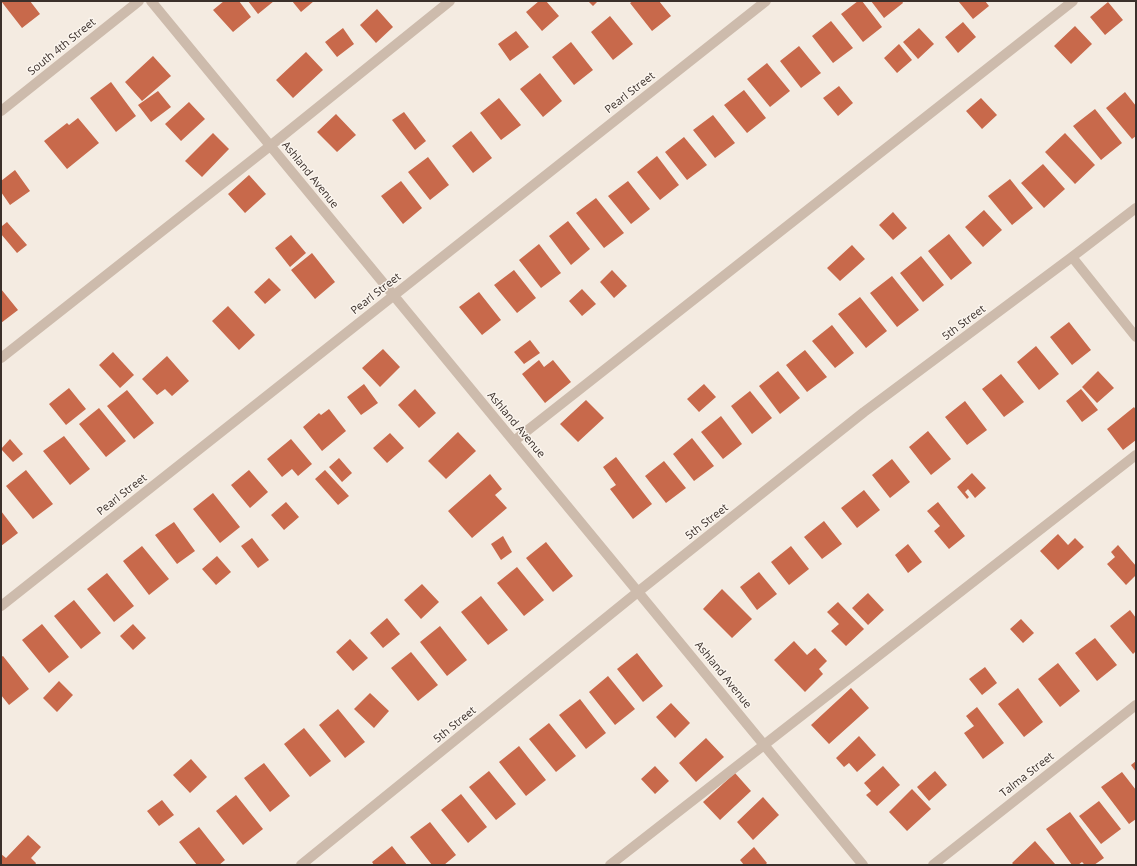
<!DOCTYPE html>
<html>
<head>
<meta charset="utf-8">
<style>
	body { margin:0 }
	#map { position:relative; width:1137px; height:866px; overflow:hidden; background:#f4ebe1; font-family:"Open Sans",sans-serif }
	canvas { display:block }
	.frame { position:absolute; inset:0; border:2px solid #3b302b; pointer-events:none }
</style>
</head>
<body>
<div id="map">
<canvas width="1137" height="866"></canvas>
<div class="frame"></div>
</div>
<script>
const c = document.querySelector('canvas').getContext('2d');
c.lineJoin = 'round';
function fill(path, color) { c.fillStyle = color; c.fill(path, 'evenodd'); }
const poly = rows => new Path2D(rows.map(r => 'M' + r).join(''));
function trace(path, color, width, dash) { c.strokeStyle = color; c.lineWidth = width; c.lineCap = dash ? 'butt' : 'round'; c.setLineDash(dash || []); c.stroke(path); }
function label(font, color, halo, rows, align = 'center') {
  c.font = font + ' "Open Sans",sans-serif'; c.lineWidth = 3; c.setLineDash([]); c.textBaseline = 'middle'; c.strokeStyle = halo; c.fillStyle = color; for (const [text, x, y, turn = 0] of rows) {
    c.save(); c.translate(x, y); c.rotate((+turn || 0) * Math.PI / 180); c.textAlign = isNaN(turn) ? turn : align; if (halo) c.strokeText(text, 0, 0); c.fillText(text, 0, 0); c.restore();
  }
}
fill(poly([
	[1,1,30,1,40,14,22,28],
	[224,1,239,1,251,17,233,32,213,10],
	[248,1,274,1,258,14],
	[292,1,314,1,301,12],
	[539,1,546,1,559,16,542,31,526,12],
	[588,1,598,1,593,6],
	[633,1,659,1,671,16,652,31,630,3],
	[858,1,862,1,882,27,863,42,841,14],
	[871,1,902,1,903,3,884,18],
	[961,1,985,1,989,6,973,19,959,2],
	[1108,2,1123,20,1105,35,1090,17],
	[377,9,393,27,376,43,360,25],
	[610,16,633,44,613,60,591,32],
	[831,21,853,48,833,63,812,36],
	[963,22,976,37,958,53,945,37],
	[1075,26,1092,44,1071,64,1054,46],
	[343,28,354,44,337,57,325,42],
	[919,28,934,44,918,59,903,42],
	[516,31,529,47,510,61,498,44],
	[571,42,593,70,574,85,552,57],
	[899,44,912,60,897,73,884,58],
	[799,46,821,73,801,88,780,61],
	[306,52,323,70,293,98,276,80],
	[153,56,171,76,142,101,125,82],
	[767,63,790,91,770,107,747,79],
	[540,73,562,101,543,117,520,89],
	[111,82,136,116,116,132,90,98],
	[839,86,853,103,838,116,823,98],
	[744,90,766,118,747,133,724,105],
	[158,91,171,107,151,122,138,105],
	[1125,92,1136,106,1136,136,1132,139,1106,108],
	[499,98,521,125,501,140,480,113],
	[981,98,997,115,982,129,966,111],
	[189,102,205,119,181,141,165,124],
	[1095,109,1122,143,1101,160,1073,126],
	[404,112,426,141,415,150,392,120],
	[336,114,356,135,337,152,317,132],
	[713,115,735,143,715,158,693,130],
	[78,118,99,143,67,169,44,141,67,123,69,125],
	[471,131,492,158,473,173,452,146],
	[213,133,229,149,202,177,185,161],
	[1065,133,1095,165,1075,184,1045,152],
	[684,137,707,165,687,180,665,152],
	[657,156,679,185,660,200,637,172],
	[428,157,449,185,430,200,408,172],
	[1043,164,1065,189,1044,208,1021,183],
	[15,170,30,191,10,205,1,192,1,181],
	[249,175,266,194,245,213,228,194],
	[1010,179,1033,208,1012,225,988,196],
	[401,181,422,208,403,224,381,196],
	[628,181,650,209,631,224,608,196],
	[596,198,624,233,604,248,576,213],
	[984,210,1002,230,983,247,965,227],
	[893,212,907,228,893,240,879,225],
	[568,221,590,249,571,265,549,236],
	[7,222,27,245,17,253,1,234,1,225,2,226],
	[949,234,972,263,951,280,928,251],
	[291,235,306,253,290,267,275,248],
	[539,244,561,273,541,288,519,260],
	[852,245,865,259,840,281,827,268],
	[312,253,335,282,315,299,291,270],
	[921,256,944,285,923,302,900,273],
	[514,270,536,298,517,313,494,285],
	[612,270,627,286,614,298,600,282],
	[892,276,919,310,897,327,870,293],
	[269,278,281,290,265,304,254,292],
	[1,289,18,310,1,323],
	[582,289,596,304,582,316,569,301],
	[479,292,501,320,482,335,459,307],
	[860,297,887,331,866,348,838,314],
	[228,306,255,335,239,350,212,321],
	[1069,322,1091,350,1072,365,1050,337],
	[832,325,854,353,835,368,812,341],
	[530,340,540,353,524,364,514,352],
	[1036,346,1059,374,1039,390,1017,362],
	[383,349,400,367,380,387,362,368],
	[805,350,827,377,807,392,786,365],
	[113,352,134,375,120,388,99,365],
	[167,356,189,381,172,396,165,389,157,395,142,379],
	[539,360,544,367,553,360,571,382,545,403,522,374],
	[778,371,800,398,780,414,759,386],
	[1098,371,1114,388,1097,403,1082,387],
	[1001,374,1024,402,1004,417,982,389],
	[364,384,378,403,361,415,347,397],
	[704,384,716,397,699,412,687,399],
	[69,388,86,409,66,425,49,404],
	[415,389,436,413,419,428,398,405],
	[1081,389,1098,410,1082,422,1066,401],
	[127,390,154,423,134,439,107,406],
	[750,391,772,418,752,434,731,406],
	[586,400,604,418,578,442,560,424],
	[965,401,987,430,967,445,945,417],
	[1134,407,1136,410,1136,440,1123,450,1107,429],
	[99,408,126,441,106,457,79,424],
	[329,409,346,431,322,451,303,427,319,413,321,415],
	[721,416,742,444,723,459,701,432],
	[928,431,951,459,931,475,909,447],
	[458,432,476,451,446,479,428,461],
	[390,433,404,448,387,463,373,448],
	[64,436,90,469,70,485,43,451],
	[692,438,714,466,694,481,673,454],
	[10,439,23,454,13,462,1,449],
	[291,439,312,464,298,476,292,469,282,477,267,459],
	[616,457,652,504,633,519,610,489,616,485,603,467],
	[339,458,352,473,342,482,329,467],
	[892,459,910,482,890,498,872,475],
	[664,461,686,488,666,503,645,476],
	[26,470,53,504,33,519,6,486],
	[249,470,268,492,250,508,231,485],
	[325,470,349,496,338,505,315,479],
	[972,473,986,488,975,498,968,489,965,492,969,497,967,499,957,487],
	[490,474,502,489,495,495,507,508,472,538,448,511],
	[864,490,880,510,857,528,841,508],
	[213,493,240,527,220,543,193,509],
	[286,502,299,517,284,530,271,515],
	[938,502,965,536,949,549,934,531,940,526,927,511],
	[1,511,18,533,1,546],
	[824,521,842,544,822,559,804,537],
	[174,522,195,551,177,564,155,535],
	[1058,534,1068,545,1075,538,1084,547,1058,570,1040,551],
	[503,536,512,552,501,560,491,544],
	[252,538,269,560,258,568,241,546],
	[546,542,573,576,553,592,526,558],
	[908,544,922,562,908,573,895,555],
	[1118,545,1136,566,1136,575,1126,585,1107,564,1115,557,1111,552],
	[142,546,169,579,149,595,123,561],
	[791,546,809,569,789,585,771,562],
	[217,556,231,572,216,585,202,569],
	[517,567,544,600,524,616,497,583],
	[759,572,777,594,757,610,740,587],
	[107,573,134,606,114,622,87,589],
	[422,584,439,602,421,619,404,600],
	[722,589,752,619,732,638,703,609],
	[868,593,884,610,868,625,852,608],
	[481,596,508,630,488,645,461,612],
	[74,600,101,633,81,649,54,616],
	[838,602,864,629,846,646,831,631,839,624,827,612],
	[1130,610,1136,618,1136,651,1133,654,1110,626],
	[387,618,400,634,383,648,370,633],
	[1021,619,1034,633,1023,643,1010,629],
	[42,624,69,657,49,673,22,640],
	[133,624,146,638,133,650,120,636],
	[440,626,467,660,447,676,420,642],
	[1095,638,1117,665,1097,681,1075,653],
	[350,639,368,658,353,671,336,652],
	[794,641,807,655,815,648,827,661,819,669,823,674,805,692,774,660],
	[411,652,438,685,418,701,391,668],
	[637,653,663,686,643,702,617,669],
	[3,656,29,689,9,705,1,695,1,657],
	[1058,663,1080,691,1060,707,1038,679],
	[985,667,997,683,982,695,969,679],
	[608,676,635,709,615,725,589,692],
	[59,681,73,695,57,712,43,698],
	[851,688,869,708,829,744,811,725],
	[1018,688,1043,722,1024,737,998,704],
	[370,693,389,711,374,728,354,709],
	[580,699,606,733,586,749,559,715],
	[671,703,690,723,675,738,656,717],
	[977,707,1004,743,983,759,964,733,974,726,966,716],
	[338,709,365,742,345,758,319,725],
	[549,723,576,756,556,772,529,739],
	[304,728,331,761,310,777,284,744],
	[859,736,876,755,857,772,849,763,844,767,836,758],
	[706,738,724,757,696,782,679,763],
	[519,746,546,780,526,796,499,762],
	[191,759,207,777,190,793,173,775],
	[1136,761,1136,772,1131,765],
	[264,763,290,796,270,812,244,778],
	[655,766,669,781,655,794,641,779],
	[883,766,900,785,877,806,866,795,871,791,864,783],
	[489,771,516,804,496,820,469,787],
	[935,771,947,785,929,801,917,787],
	[1122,772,1136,790,1136,819,1129,824,1101,787],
	[735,773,751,791,720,820,703,802],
	[912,789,931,809,907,831,889,812],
	[461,794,487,827,468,843,441,810],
	[236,795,263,829,243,845,216,811],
	[763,797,779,815,753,840,737,822],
	[162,800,174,815,159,826,147,811],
	[1099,801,1121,829,1101,844,1079,816],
	[1070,812,1104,858,1094,865,1085,865,1082,862,1078,865,1072,865,1046,829],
	[430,822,456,855,444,865,432,865,410,837],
	[199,827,225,860,219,865,197,865,179,842],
	[28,835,41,847,31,858,36,863,35,865,1,865,1,854,6,858],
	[1035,841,1055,864,1054,865,1014,865,1012,863],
	[392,846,407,865,374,865,372,862],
	[754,847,767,863,765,865,744,865,740,860]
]), '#c8694b');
trace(poly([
	[151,1,863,865],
	[1,111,139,1],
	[1072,257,1136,337],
	[1,358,270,146,450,1],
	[514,441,1073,1],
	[1,606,766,1],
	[301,865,639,591,864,412,1072,257,1136,208],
	[610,865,1136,455],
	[933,865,1136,705]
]), '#cdbbac', 10);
label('11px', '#3b302b', '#fbf5ee', [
	["South 4th Street",62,47,-39],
	["Pearl Street",630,93,-38],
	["Ashland Avenue",310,175,51],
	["Pearl Street",376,294,-38],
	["5th Street",964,323,-37],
	["Ashland Avenue",516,425,50],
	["Pearl Street",122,495,-38],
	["5th Street",707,522,-38],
	["Ashland Avenue",723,675,51],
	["5th Street",455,725,-39],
	["Talma Street",1027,775,-38]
]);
</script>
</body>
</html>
